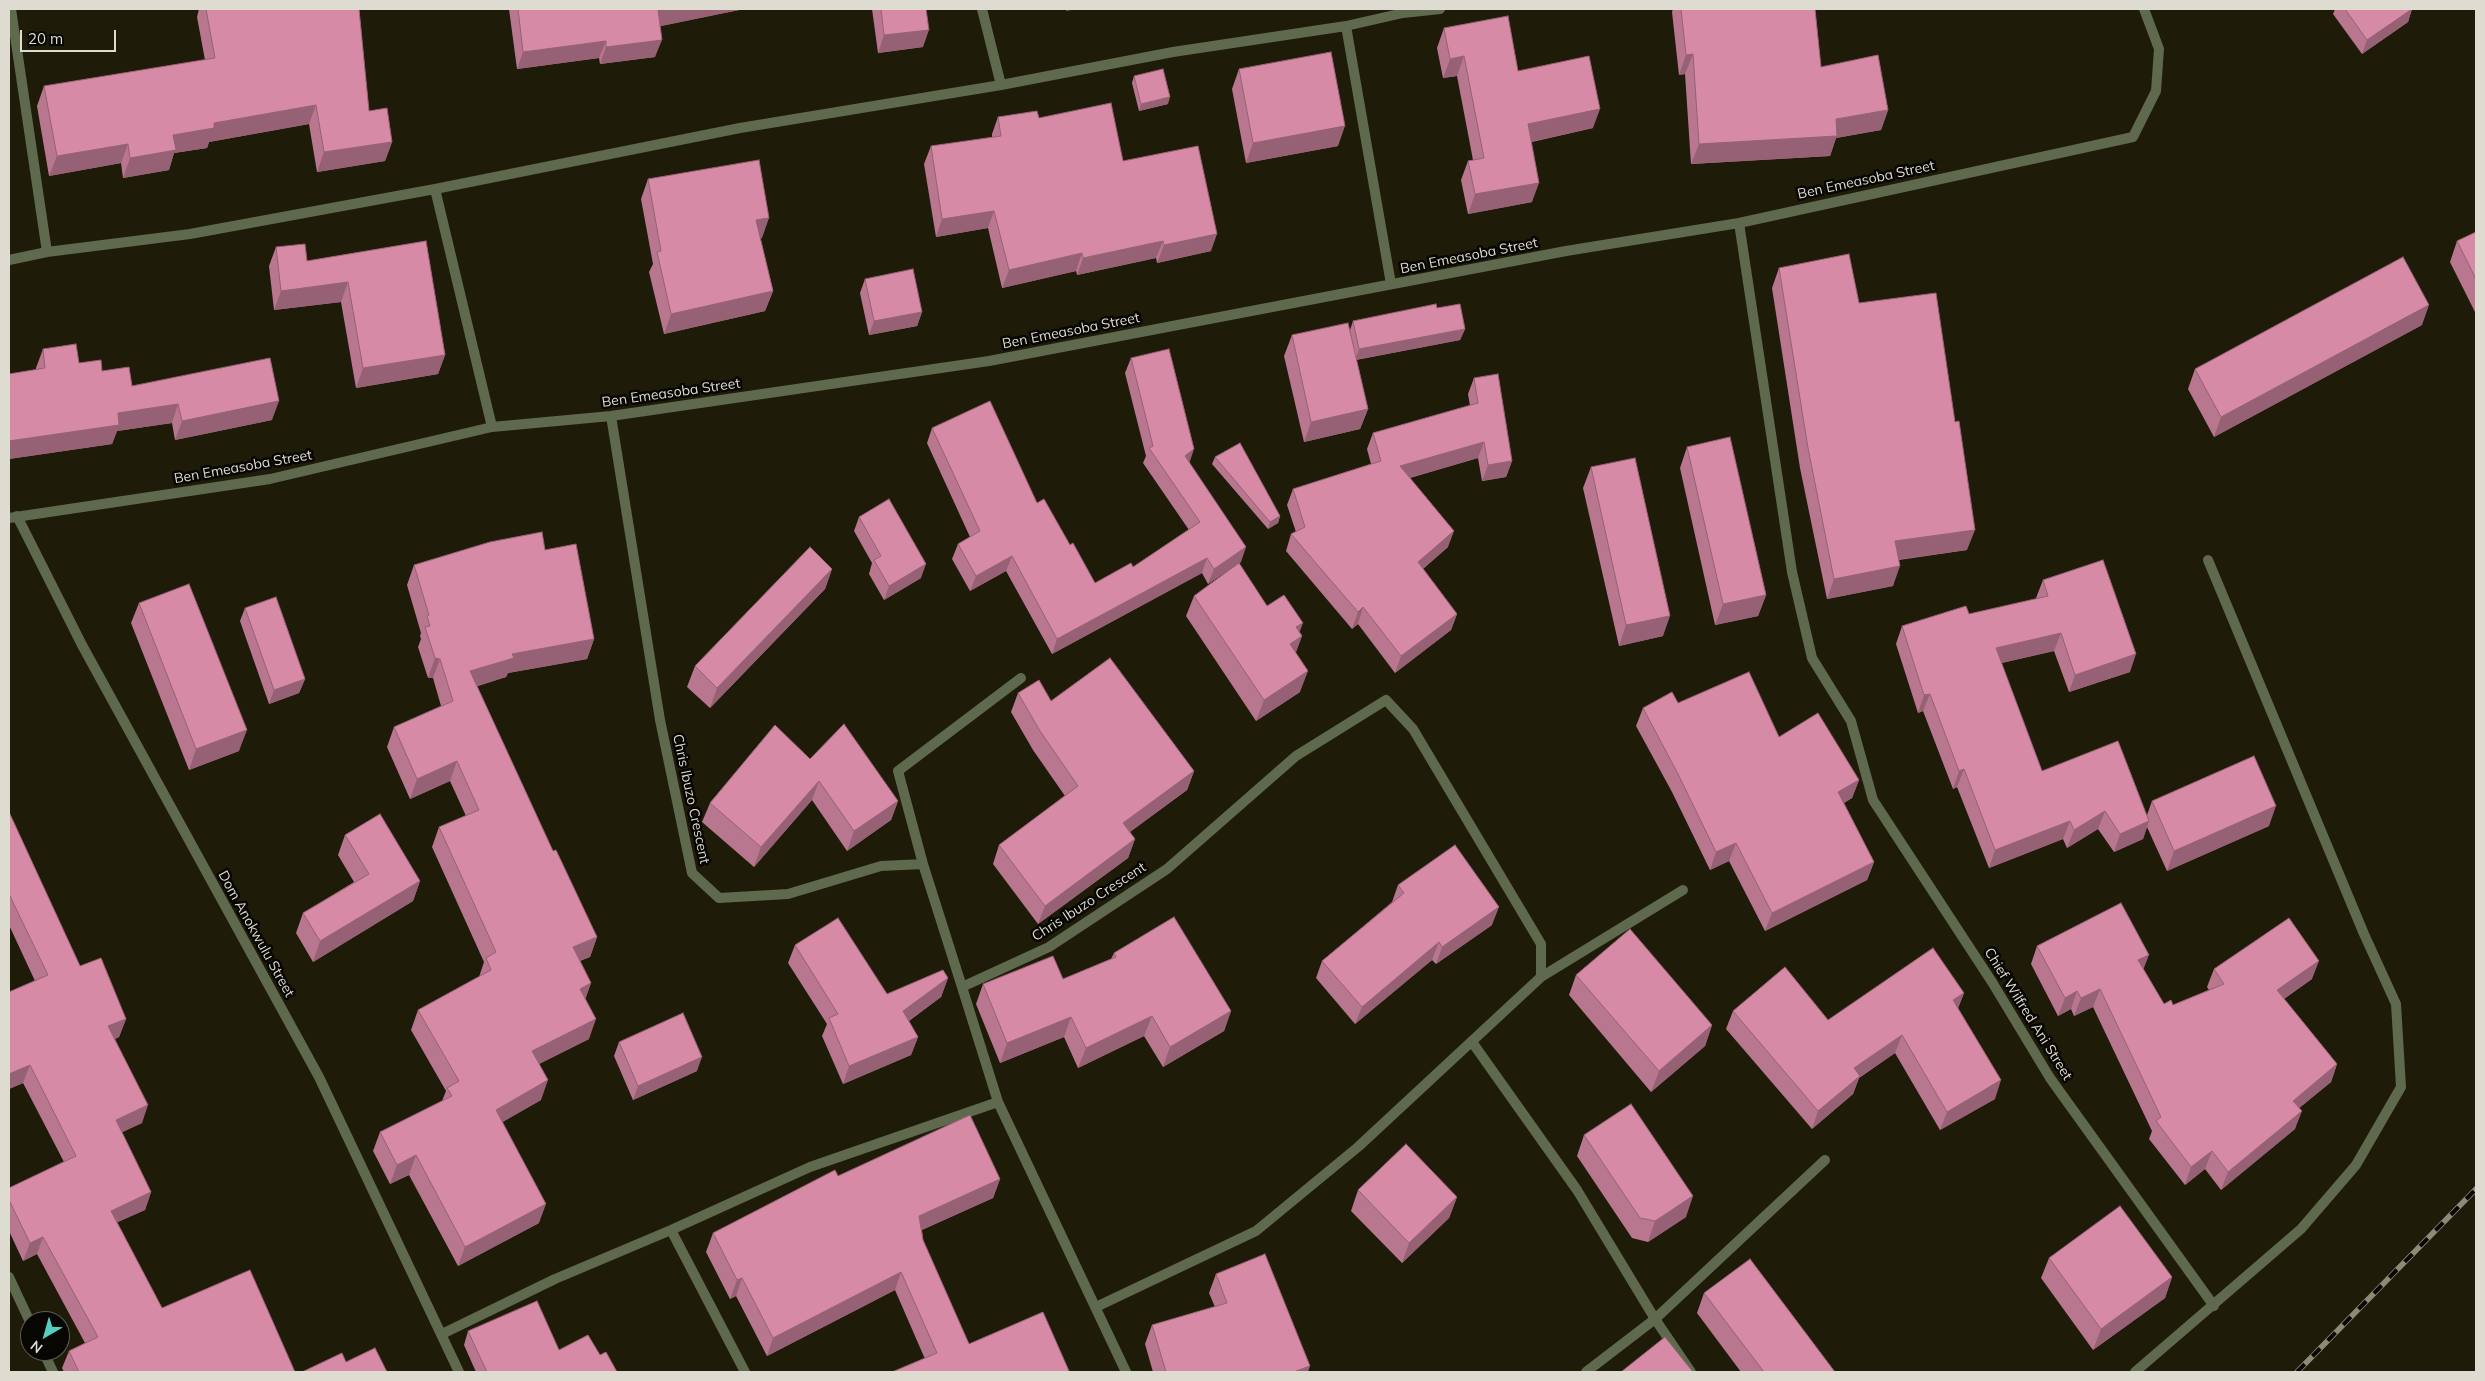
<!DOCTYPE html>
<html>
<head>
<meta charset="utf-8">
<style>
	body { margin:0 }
	#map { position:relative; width:2485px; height:1381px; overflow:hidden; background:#1f1b09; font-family:Mulish,sans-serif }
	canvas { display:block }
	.frame { position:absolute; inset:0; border:10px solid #dedbd0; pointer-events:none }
	.north { position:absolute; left:20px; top:1311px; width:50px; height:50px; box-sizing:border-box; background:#070602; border:1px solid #5d5b54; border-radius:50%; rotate:218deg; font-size:14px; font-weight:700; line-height:20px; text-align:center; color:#dedbd0 }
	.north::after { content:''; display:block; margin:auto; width:18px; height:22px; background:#56cec3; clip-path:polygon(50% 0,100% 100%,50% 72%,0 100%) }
	.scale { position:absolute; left:20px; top:30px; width:96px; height:22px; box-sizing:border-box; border:2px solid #dedbd0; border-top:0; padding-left:6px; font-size:15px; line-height:18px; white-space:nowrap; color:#dedbd0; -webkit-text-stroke:4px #070602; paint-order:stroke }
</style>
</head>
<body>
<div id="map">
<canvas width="2485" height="1381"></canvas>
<div class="frame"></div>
<div class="north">N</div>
<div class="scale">20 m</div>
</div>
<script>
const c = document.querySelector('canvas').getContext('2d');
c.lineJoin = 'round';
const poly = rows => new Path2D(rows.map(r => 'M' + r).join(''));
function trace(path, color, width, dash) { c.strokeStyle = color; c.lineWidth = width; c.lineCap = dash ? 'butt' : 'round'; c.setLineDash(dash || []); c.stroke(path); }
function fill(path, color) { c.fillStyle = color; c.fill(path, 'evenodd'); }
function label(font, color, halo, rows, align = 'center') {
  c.font = font + ' Mulish,sans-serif'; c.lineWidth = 5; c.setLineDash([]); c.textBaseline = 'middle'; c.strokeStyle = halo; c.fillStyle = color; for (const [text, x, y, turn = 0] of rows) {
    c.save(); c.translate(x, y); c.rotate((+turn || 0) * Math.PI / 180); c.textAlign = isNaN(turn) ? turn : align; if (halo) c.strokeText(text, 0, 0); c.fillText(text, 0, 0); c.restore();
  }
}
trace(poly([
	[11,9,47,252],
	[982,9,1001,85],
	[1346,26,1391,284],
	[435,189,492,427],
	[1739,223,1792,572,1812,658,1851,721,1873,800,1992,982,2050,1078,2214,1306],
	[9,260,47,252,190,234,435,189,740,128,1001,85,1173,52,1346,26,1403,13,1440,9],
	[611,416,660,720,692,873,719,898,788,894,881,866,923,864,962,987,1049,947,1167,869,1296,756,1386,700,1413,729,1541,944,1541,977],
	[17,516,82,645,319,1077,459,1372],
	[9,518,270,479,492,427,611,416,989,361,1566,251,1739,223,2133,137,2156,91,2159,49,2144,9],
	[923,864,898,771,1021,678],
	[962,987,998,1102,1126,1372],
	[1472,1042,1577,1190,1655,1319,1691,1372],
	[671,1230,745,1372],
	[9,1277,30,1322],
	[1096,1307,1256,1231,1358,1147,1541,977,1683,890],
	[442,1334,555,1279,671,1230,810,1167,998,1102],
	[43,1351,53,1372],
	[1586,1372,1655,1319,1825,1160],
	[2135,1372,2301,1229,2356,1165,2401,1087,2396,1004,2364,934,2208,560]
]), '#5f694d', 10);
const rail = poly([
	[2297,1372,2476,1189]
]);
trace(rail, '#8d8a7c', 5.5);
trace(rail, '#070602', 4, [11]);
fill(poly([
	[199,9,359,9,369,111,392,142,385,161,317,172,309,124,209,142,207,148,174,153,169,170,123,178,121,163,49,176,37,106,44,86,205,60,197,17],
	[509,9,744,9,660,26,655,57,600,64,599,58,517,69],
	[872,9,926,9,923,47,878,53],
	[1673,9,1815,9,1821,67,1888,110,1881,130,1836,138,1830,156,1691,164,1685,74,1679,75,1672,12],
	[2335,9,2412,9,2408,22,2362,54,2333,14],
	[1444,28,1518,71,1593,128,1532,142,1532,202,1468,214,1461,180,1468,161,1473,160,1457,76,1443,78,1437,48],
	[1239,69,1338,146,1246,163,1232,89],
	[1134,76,1168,104,1139,111,1132,83],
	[998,117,1039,118,1123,161,1211,251,1157,263,1156,258,1077,275,1076,271,1002,288,988,228,936,237,924,164,931,146,992,138,992,134],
	[648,179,762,238,760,239,773,291,765,311,664,334,649,272,653,264,641,199],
	[2476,232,2476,314,2450,262,2457,241],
	[426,241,445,355,438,374,356,388,341,302,274,310,269,266,276,247,307,261],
	[1779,268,1859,303,1967,550,1899,560,1893,586,1827,599,1800,468,1772,288],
	[865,279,922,312,917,326,869,335,860,293],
	[1437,308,1465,329,1460,340,1356,360,1368,409,1360,429,1304,442,1284,356,1292,335,1350,330,1353,321],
	[2422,325,2214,437,2188,389,2195,369],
	[43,349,79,363,102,371,132,386,272,420,175,440,172,423,117,431,112,444,9,459,9,374,36,370,36,368],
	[1131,358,1189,462,1241,562,1239,563,1267,606,1299,632,1302,636,1296,652,1300,692,1256,721,1186,616,1194,596,1227,571,1208,584,1202,573,1052,654,1006,571,970,591,952,559,958,544,970,537,927,443,932,428,1037,503,1070,545,1095,583,1133,567,1189,530,1143,463,1146,456,1125,373],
	[1474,378,1512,461,1506,477,1482,481,1478,458,1410,478,1448,547,1423,569,1457,614,1451,630,1395,673,1358,624,1352,629,1286,551,1291,534,1296,532,1287,505,1293,489,1371,464,1367,449,1373,433,1470,406,1468,394],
	[1687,447,1766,595,1758,616,1715,625,1680,468],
	[1215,457,1280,516,1278,523,1268,529,1212,464],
	[1591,467,1663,636,1619,646,1583,488],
	[859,517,921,578,884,600,869,574,872,563,854,531],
	[545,550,594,639,587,659,508,673,506,677,477,686,553,851,597,937,590,957,580,961,591,983,585,999,589,1039,539,1064,541,1100,502,1122,539,1223,458,1266,409,1175,390,1184,373,1151,380,1132,442,1101,446,1091,411,1030,418,1010,479,977,484,962,432,847,439,827,466,816,450,781,410,799,387,747,394,727,441,706,433,678,428,678,418,647,421,639,420,636,421,633,407,585,414,565],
	[832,569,825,589,710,708,687,687,695,666],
	[2043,580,2130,672,2069,692,2054,651,2001,663,2042,771,2147,815,2152,801,2269,826,2167,871,2147,827,2143,839,2114,852,2098,829,2067,848,2063,839,1989,868,1957,787,1953,789,1923,711,1918,713,1896,644,1902,626,1969,614,2037,599,2036,598],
	[139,603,239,751,189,770,131,623],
	[245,608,305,679,299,693,269,704,240,621],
	[1018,693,1051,701,1194,771,1187,790,1130,832,1135,839,1128,858,1038,924,993,864,999,845,1065,796,1033,750,1011,712],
	[1678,703,1779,737,1859,780,1852,798,1844,803,1874,862,1867,880,1765,931,1729,861,1710,870,1672,792,1636,726,1643,708],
	[810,759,898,801,891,820,847,851,812,800,754,867,702,822,710,803],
	[9,812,80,966,126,1019,119,1037,115,1039,142,1123,122,1132,151,1192,145,1210,117,1222,162,1308,295,1372,64,1372,62,1368,69,1351,85,1343,37,1254,23,1261,9,1231,9,1188,64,1162,23,1083,9,1089,9,992,35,981,9,925],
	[345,835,420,881,413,901,313,962,296,933,303,913,354,882,338,855],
	[1398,885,1492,925,1436,964,1432,960,1355,1024,1316,978,1322,961,1392,902],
	[795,945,887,994,948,978,941,997,909,1021,918,1037,911,1055,843,1084,822,1036,827,1024,788,963],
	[2037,946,2144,970,2164,1004,2173,1005,2209,990,2207,987,2214,969,2312,979,2284,999,2337,1064,2331,1082,2299,1108,2295,1129,2221,1190,2205,1169,2185,1185,2149,1139,2152,1131,2093,1007,2074,1016,2071,1009,2058,1016,2031,964],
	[1114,953,1231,1011,1224,1031,1163,1067,1144,1036,1078,1068,1064,1037,1000,1063,976,1004,983,984,1063,979,1111,959],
	[1576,975,1712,1025,1705,1046,1651,1092,1569,995],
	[1964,993,1958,1008,1995,1099,1940,1130,1895,1053,1859,1078,1853,1094,1812,1129,1726,1029,1733,1011,1828,1020],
	[619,1042,697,1071,633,1100,614,1056],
	[1584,1135,1686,1217,1648,1242,1632,1238,1577,1156],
	[838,1176,1000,1179,993,1198,922,1230,923,1240,969,1344,1069,1371,925,1359,895,1290,767,1356,736,1296,730,1299,706,1252,713,1233],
	[1358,1190,1457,1197,1449,1218,1402,1263,1351,1211],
	[2049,1258,2172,1277,2165,1298,2093,1350,2041,1278],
	[1216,1274,1308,1372,1153,1372,1145,1344,1152,1325,1215,1307,1209,1293],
	[1704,1293,1835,1372,1741,1372,1697,1313],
	[468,1331,559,1350,600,1355,617,1372,476,1372,464,1345]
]), '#b8778e');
fill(poly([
	[665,9,744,9,652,28,658,10],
	[1067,9,1076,9,1066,11],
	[2412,9,2408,22,2362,54,2367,40],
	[929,30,923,47,878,53,884,35],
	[662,40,655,57,600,64,606,47],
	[606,41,599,58,517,69,523,52],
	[1693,54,1685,74,1679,75,1686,55],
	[1464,56,1457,76,1443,78,1450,59],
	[1170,97,1168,104,1139,111,1141,104],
	[316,105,309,124,209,142,207,148,174,153,169,170,123,178,130,158,173,135,214,123],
	[1600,109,1593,128,1521,144,1528,124],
	[1888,110,1881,130,1836,138,1830,156,1691,164,1699,144],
	[1345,126,1338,146,1246,163,1253,143],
	[392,142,385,161,317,172,324,152],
	[128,144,121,163,49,176,57,156],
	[1539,183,1532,202,1468,214,1475,194],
	[994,211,988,228,936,237,942,219],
	[769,218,762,238,749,241,756,220],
	[1217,234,1211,251,1157,263,1164,245],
	[1163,241,1156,258,1077,275,1083,258],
	[1082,253,1076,271,1002,288,1009,270],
	[348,282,341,302,274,310,281,291],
	[773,291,765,311,664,334,671,314],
	[2429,305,2422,325,2214,437,2221,417],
	[922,312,917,326,869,335,874,321],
	[1465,329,1460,340,1355,360,1359,349],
	[445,355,438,374,356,388,363,368],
	[279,401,272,420,175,440,182,421],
	[178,404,172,423,117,431,112,444,9,459,9,441,118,413],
	[1368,409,1360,429,1304,442,1311,422],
	[1484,442,1478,458,1394,482,1400,466],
	[1194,449,1189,464,1185,456],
	[1512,461,1506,477,1482,481,1488,465],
	[1280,516,1278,523,1268,529,1270,522],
	[1975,530,1967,550,1888,561,1895,541],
	[1454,531,1448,547,1412,578,1418,562],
	[1246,547,1241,562,1208,584,1214,569],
	[1012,556,1006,571,970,591,976,576],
	[1207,558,1202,573,1052,654,1057,639],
	[926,564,921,578,884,600,889,586],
	[1900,566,1893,586,1827,599,1834,579],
	[832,569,825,589,710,708,717,688],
	[1766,595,1758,616,1715,625,1723,604],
	[1363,607,1358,624,1352,629,1358,612],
	[1457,614,1451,630,1395,673,1401,656],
	[1670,616,1663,636,1619,646,1626,625],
	[1303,623,1297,639,1302,636,1294,656,1283,664,1296,627],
	[2061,633,2054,651,1989,666,1996,648],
	[594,639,587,659,508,673,506,677,463,691,470,671,512,654],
	[2136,654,2130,672,2069,692,2075,675],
	[435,658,440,659,433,678,428,678],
	[1308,671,1300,692,1256,721,1264,700],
	[305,679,299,693,269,704,274,690],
	[1930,694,1923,711,1918,713,1924,695],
	[247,730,239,751,189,770,196,749],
	[457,761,450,781,410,799,417,779],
	[1964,769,1957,787,1953,789,1959,771],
	[1194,771,1187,790,1116,842,1123,823],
	[1859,780,1852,798,1832,810,1838,792],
	[819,781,812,800,754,867,761,847],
	[898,801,891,820,847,851,854,831],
	[2276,806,2269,826,2167,871,2174,851],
	[2105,811,2098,829,2067,848,2074,830],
	[2070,821,2063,839,1989,868,1995,850],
	[2149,821,2143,839,2114,852,2120,834],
	[1135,839,1128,858,1038,924,1045,906],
	[1736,843,1729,861,1710,870,1716,852],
	[1874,862,1867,880,1765,931,1772,913],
	[420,881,413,901,313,962,320,941],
	[1499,907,1492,925,1436,964,1442,947],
	[597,937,590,957,566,966,573,947],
	[1439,942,1432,960,1355,1024,1362,1007],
	[2149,955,2142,973,2138,960],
	[2319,961,2312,979,2270,1008,2277,990],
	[948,978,941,997,897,1029,903,1011],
	[591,983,584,1003,580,989],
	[2100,989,2093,1007,2074,1016,2081,998],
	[2077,991,2071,1009,2058,1016,2065,998],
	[1964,993,1957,1011,1953,1000],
	[1231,1011,1224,1031,1163,1067,1170,1047],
	[1152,1016,1144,1036,1078,1068,1086,1048],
	[1071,1017,1064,1037,1000,1063,1007,1043],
	[126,1019,119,1037,102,1044,108,1026],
	[596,1019,589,1039,525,1071,532,1051],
	[1712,1025,1705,1046,1651,1092,1659,1071],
	[1902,1035,1895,1053,1859,1078,1853,1094,1812,1129,1818,1111,1854,1068],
	[918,1037,911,1055,843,1084,849,1066],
	[702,1057,697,1071,633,1100,638,1086],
	[2337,1064,2331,1082,2286,1119,2293,1101],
	[30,1065,23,1083,9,1089,9,1074],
	[548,1080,541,1100,489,1130,496,1110],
	[2001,1080,1995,1099,1940,1130,1947,1112],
	[148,1105,142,1123,110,1138,116,1120],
	[2302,1111,2295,1129,2221,1190,2228,1172],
	[2212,1151,2205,1169,2185,1185,2191,1167],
	[416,1155,409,1175,390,1184,397,1165],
	[1000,1179,993,1198,912,1234,919,1216],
	[151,1192,145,1210,105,1228,111,1211],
	[1693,1196,1686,1217,1648,1242,1655,1221],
	[1457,1197,1449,1218,1402,1263,1409,1243],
	[546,1204,539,1223,458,1266,465,1247],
	[43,1237,37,1254,23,1261,30,1243],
	[901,1272,895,1290,767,1356,773,1338],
	[2172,1277,2165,1298,2093,1350,2101,1329],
	[742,1278,736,1296,730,1299,737,1280],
	[1310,1366,1308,1372,1296,1372,1296,1371]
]), '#966174');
const building = poly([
	[206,9,359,9,369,111,387,108,392,142,324,152,316,105,214,123,214,128,173,135,176,150,130,158,128,144,57,156,44,86,215,58,206,9],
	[518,9,665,9,658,10,662,40,606,47,606,41,523,52,518,9],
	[881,9,926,9,929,30,884,35,881,9],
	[1681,9,1815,9,1821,67,1878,55,1888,110,1836,119,1837,136,1699,144,1693,54,1686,55,1681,9],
	[2345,9,2412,9,2367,40,2345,9],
	[1508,16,1518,71,1589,56,1600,109,1528,124,1539,183,1475,194,1468,161,1484,158,1464,56,1450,59,1444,28,1508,16],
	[1331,52,1345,126,1253,143,1239,69,1331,52],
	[1163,69,1170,97,1141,104,1134,76,1163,69],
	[1111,103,1123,161,1198,146,1217,234,1164,245,1163,241,1083,258,1082,253,1009,270,994,211,942,219,931,146,1001,136,998,117,1037,111,1039,118,1111,103],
	[759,160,769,218,756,220,773,291,671,314,657,252,661,251,648,179,759,160],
	[2476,232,2476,279,2457,241,2476,232],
	[426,241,445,355,363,368,348,282,281,291,276,247,305,244,307,261,426,241],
	[1849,254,1859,303,1936,293,1955,422,1959,421,1975,530,1895,541,1900,566,1834,579,1808,448,1779,268,1849,254],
	[2403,257,2429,305,2221,417,2195,369,2403,257],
	[913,269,922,312,874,321,865,279,913,269],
	[1436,304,1437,308,1460,304,1465,329,1359,349,1353,321,1436,304],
	[1348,323,1368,409,1311,422,1292,335,1348,323],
	[76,344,79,363,101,360,102,371,129,367,132,386,270,358,279,401,182,421,178,404,118,413,119,425,9,441,9,374,45,368,43,349,76,344],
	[1169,349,1194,449,1185,456,1246,547,1214,569,1207,558,1057,639,1012,556,976,576,958,544,980,531,932,428,990,401,1037,503,1044,499,1070,545,1073,543,1095,583,1131,563,1133,567,1200,522,1149,448,1153,446,1131,358,1169,349],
	[1498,374,1512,461,1488,465,1484,442,1400,466,1454,531,1418,562,1457,614,1401,656,1363,607,1358,612,1291,534,1305,527,1293,489,1381,461,1373,433,1478,403,1474,378,1498,374],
	[1730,437,1766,595,1723,604,1687,447,1730,437],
	[1240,443,1280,516,1270,522,1215,457,1240,443],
	[1635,458,1670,616,1626,625,1591,467,1635,458],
	[889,499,926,564,889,586,874,560,881,556,859,517,889,499],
	[542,532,545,550,576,544,594,639,512,654,514,658,470,671,553,851,556,850,597,937,573,947,591,983,580,989,596,1019,532,1051,548,1080,496,1110,546,1204,465,1247,416,1155,397,1165,380,1132,452,1096,447,1088,459,1081,418,1010,491,970,486,958,496,952,439,827,479,810,457,761,417,779,394,727,453,701,440,659,435,658,425,627,430,626,427,616,429,615,414,565,490,542,542,532],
	[810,547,832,569,717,688,695,666,810,547],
	[2103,560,2136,654,2075,675,2061,633,1996,648,2042,771,2118,741,2149,821,2120,834,2105,811,2074,830,2070,821,1995,850,1964,769,1959,771,1930,694,1924,695,1902,626,1966,606,1969,614,2048,596,2043,580,2103,560],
	[1239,563,1267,606,1284,595,1303,623,1296,627,1302,636,1290,644,1308,671,1264,700,1194,596,1239,563],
	[189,584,247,730,196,749,139,603,189,584],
	[276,597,305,679,274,690,245,608,276,597],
	[1110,658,1194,771,1123,823,1135,839,1045,906,999,845,1078,786,1040,731,1018,693,1039,680,1051,701,1110,658],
	[1749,672,1779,737,1818,713,1859,780,1838,792,1874,862,1772,913,1736,843,1716,852,1678,774,1643,708,1672,692,1678,703,1749,672],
	[844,724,898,801,854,831,819,781,761,847,710,803,775,725,810,759,844,724],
	[2254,756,2276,806,2174,851,2152,801,2254,756],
	[9,812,80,966,101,958,126,1019,108,1026,148,1105,116,1120,151,1192,111,1211,162,1308,250,1270,295,1372,79,1372,69,1351,98,1337,43,1237,30,1243,9,1200,9,1188,76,1156,30,1065,9,1074,9,992,48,975,9,894,9,812],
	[380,814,420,881,320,941,303,913,369,874,345,835,380,814],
	[1455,845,1499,907,1442,947,1439,942,1362,1007,1322,961,1404,893,1398,885,1455,845],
	[2121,903,2149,955,2138,960,2164,1004,2171,1000,2173,1005,2224,984,2214,969,2289,918,2319,961,2277,990,2337,1064,2293,1101,2302,1111,2228,1172,2212,1151,2191,1167,2156,1121,2161,1117,2100,989,2081,998,2077,991,2065,998,2037,946,2121,903],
	[1174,917,1231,1011,1170,1047,1152,1016,1086,1048,1071,1017,1007,1043,983,984,1053,956,1063,979,1116,957,1114,953,1174,917],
	[838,918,887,994,943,970,948,978,903,1011,918,1037,849,1066,829,1018,838,1014,795,945,838,918],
	[1630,929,1712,1025,1659,1071,1576,975,1630,929],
	[1933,948,1964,993,1953,1000,2001,1080,1947,1112,1902,1035,1854,1068,1860,1076,1818,1111,1733,1011,1785,967,1828,1020,1933,948],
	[683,1013,702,1057,638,1086,619,1042,683,1013],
	[1631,1104,1693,1196,1655,1221,1640,1218,1584,1135,1631,1104],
	[970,1115,1000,1179,919,1216,923,1240,969,1344,1043,1312,1069,1371,1065,1372,892,1372,937,1353,901,1272,773,1338,742,1278,737,1280,713,1233,835,1170,838,1176,970,1115],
	[1406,1144,1457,1197,1409,1243,1358,1190,1406,1144],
	[2120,1206,2172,1277,2101,1329,2049,1258,2120,1206],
	[1265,1254,1310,1366,1296,1371,1296,1372,1166,1372,1152,1325,1227,1303,1216,1274,1265,1254],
	[1750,1259,1835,1372,1764,1372,1704,1293,1750,1259],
	[537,1301,559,1350,588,1335,600,1355,606,1352,617,1372,487,1372,468,1331,537,1301],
	[1665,1337,1693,1372,1621,1372,1665,1337],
	[375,1348,387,1372,302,1372,342,1353,346,1362,375,1348]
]);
fill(building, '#d68aa5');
trace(building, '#966174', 1);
label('14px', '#dedbd0', '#070602', [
	["Ben Emeasoba Street",1866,180,-12],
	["Ben Emeasoba Street",1469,256,-11],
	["Ben Emeasoba Street",1071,331,-11],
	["Ben Emeasoba Street",671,393,-8],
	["Ben Emeasoba Street",243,467,-10],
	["Chris Ibuzo Crescent",691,799,78],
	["Chris Ibuzo Crescent",1089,902,-33],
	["Dom Anokwulu Street",256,934,61],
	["Chief Wilfred Ani Street",2028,1014,58]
]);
</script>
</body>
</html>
